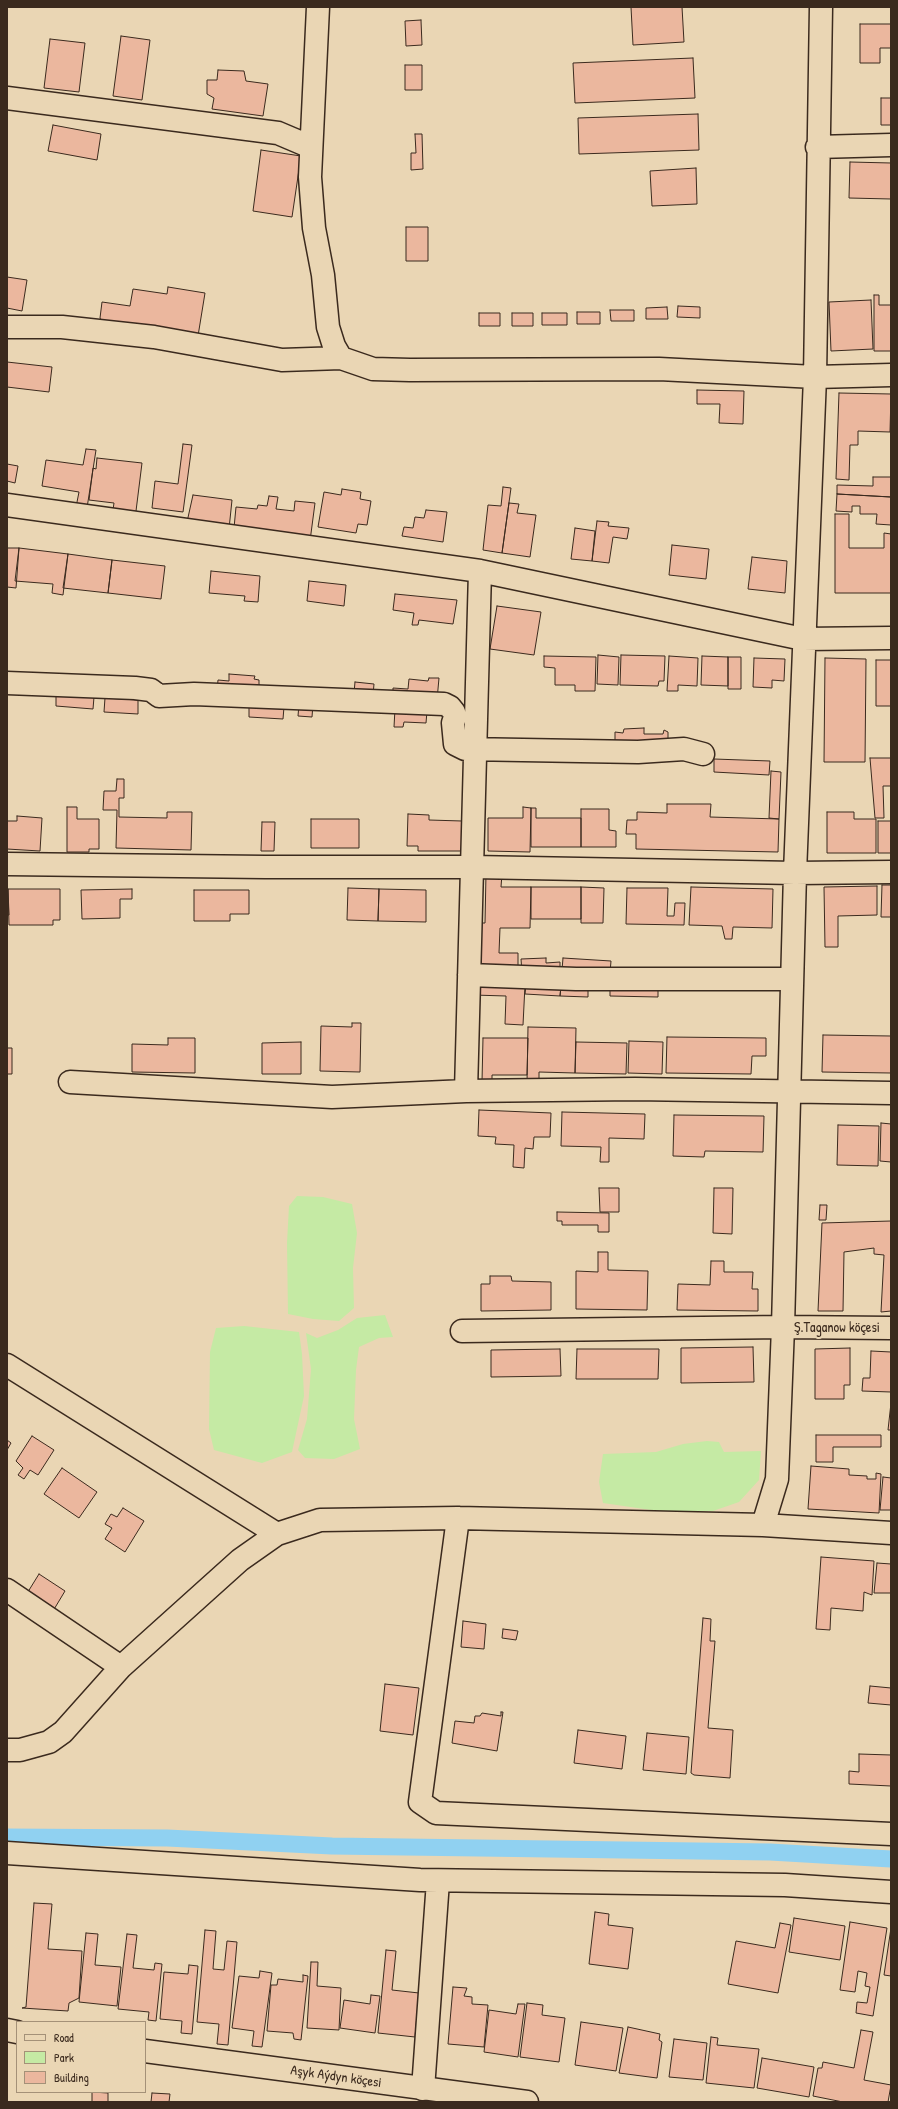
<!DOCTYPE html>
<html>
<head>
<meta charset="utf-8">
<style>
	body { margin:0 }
	#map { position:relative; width:898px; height:2109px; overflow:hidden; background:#ead6b4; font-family:"Patrick Hand",sans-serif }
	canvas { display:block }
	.frame { position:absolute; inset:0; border:8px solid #3b2a1e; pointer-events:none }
	.legend { position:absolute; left:16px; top:2021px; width:130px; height:72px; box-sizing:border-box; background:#ead6b4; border:1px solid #a49178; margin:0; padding:5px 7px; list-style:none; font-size:12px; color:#3b2a1e }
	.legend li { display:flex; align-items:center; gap:8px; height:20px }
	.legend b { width:20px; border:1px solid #a49178 }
</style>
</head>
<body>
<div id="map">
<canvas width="898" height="2109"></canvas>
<div class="frame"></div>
<ul class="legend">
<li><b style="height:5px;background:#ead6b4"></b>Road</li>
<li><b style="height:11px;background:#c5eaa4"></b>Park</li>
<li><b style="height:11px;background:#ebb79e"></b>Building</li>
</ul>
</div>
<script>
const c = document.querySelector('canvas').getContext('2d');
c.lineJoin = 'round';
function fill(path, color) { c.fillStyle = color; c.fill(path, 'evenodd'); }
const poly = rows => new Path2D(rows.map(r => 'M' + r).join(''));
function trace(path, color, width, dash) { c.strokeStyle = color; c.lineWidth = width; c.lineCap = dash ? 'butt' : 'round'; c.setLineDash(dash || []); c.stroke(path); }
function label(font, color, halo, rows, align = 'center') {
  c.font = font + ' "Patrick Hand",sans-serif'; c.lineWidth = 4; c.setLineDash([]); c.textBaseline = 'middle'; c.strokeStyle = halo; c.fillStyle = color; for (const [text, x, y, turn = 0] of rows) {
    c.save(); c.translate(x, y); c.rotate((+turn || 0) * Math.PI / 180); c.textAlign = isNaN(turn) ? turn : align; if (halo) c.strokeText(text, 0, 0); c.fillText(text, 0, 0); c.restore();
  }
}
fill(poly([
	[297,1196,323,1197,352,1204,357,1233,353,1268,354,1308,339,1321,313,1319,288,1314,287,1243,289,1206],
	[385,1315,393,1337,379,1338,359,1347,356,1370,354,1419,360,1449,334,1459,305,1458,298,1450,307,1419,311,1369,306,1333,317,1338,338,1330,357,1318],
	[244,1326,299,1332,302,1354,304,1396,292,1452,262,1463,214,1450,209,1429,210,1352,216,1328],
	[707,1441,719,1442,724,1452,761,1451,759,1480,739,1502,713,1511,658,1511,603,1503,599,1482,603,1454,656,1452,683,1444]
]), '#c5eaa4');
trace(poly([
	[7,1837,167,1838,332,1846,770,1852,891,1859]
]), '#90d1f1', 17);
const building = poly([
	[631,7,682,7,684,42,633,45,631,7],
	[421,20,422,45,406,46,405,21,421,20],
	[860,24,891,24,891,48,880,48,880,63,860,63,860,24],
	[121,36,150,40,142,100,113,96,121,36],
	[50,39,85,43,79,92,44,88,50,39],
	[693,58,695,98,575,103,573,63,693,58],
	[405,65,422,65,422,90,405,90,405,65],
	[218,70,244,71,246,81,268,84,263,116,212,109,214,98,207,94,207,80,217,80,218,70],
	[881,98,891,98,891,125,881,125,881,98],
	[698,114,699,150,579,154,578,118,698,114],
	[53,125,101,134,97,160,48,151,53,125],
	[415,134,422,134,423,169,411,170,411,153,416,153,415,134],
	[261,150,301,156,292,217,253,211,261,150],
	[850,162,891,163,891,199,849,198,850,162],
	[696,168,697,204,652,206,650,171,696,168],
	[406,227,428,227,428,261,406,261,406,227],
	[7,277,27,280,22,311,7,308,7,277],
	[168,287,205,293,198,336,101,320,100,318,102,302,130,306,133,289,167,294,168,287],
	[874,295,879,295,879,305,891,305,891,351,874,351,874,295],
	[871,300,873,349,831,351,829,302,871,300],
	[678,306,700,307,700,318,677,317,678,306],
	[667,307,668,319,646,319,646,308,667,307],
	[610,310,634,310,634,321,611,321,610,310],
	[577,312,600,312,600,324,577,324,577,312],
	[479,313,500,313,500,326,479,326,479,313],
	[512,313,533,313,533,326,512,326,512,313],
	[542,313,567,313,567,325,542,325,542,313],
	[7,362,52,367,49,392,7,387,7,362],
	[697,390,744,391,743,424,719,423,720,404,697,404,697,390],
	[839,393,891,394,890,432,858,431,858,445,850,445,849,480,836,479,839,393],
	[183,444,192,445,183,512,152,508,155,481,178,484,183,444],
	[86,449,96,450,87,508,76,507,79,492,42,486,46,460,83,465,86,449],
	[97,458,142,463,135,519,112,516,114,503,89,500,93,468,96,469,97,458],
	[7,464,18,466,15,483,7,481,7,464],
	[873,477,891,477,891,497,837,494,837,485,873,486,873,477],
	[503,487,511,488,502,553,483,550,488,505,501,506,503,487],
	[342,489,361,492,360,499,371,501,367,525,358,524,356,533,318,527,324,492,341,495,342,489],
	[837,494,891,497,891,525,876,524,877,514,860,514,860,506,852,506,852,512,836,511,837,494],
	[193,495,232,500,229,529,187,522,193,495],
	[269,496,278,497,276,509,294,511,295,501,315,503,310,541,234,528,236,507,257,509,258,505,267,506,269,496],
	[509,503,519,504,517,513,536,515,530,557,502,553,509,503],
	[426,510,447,512,443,542,402,536,404,527,413,528,415,517,424,518,426,510],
	[835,514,849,514,849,548,884,548,884,533,891,534,891,593,835,593,835,514],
	[597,521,609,522,608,526,629,528,627,539,613,537,609,563,592,561,597,521],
	[575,528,595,531,592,561,571,559,575,528],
	[672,545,709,549,706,579,669,575,672,545],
	[7,548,19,548,16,588,7,587,7,548],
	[19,548,68,554,63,595,52,593,53,584,15,581,19,548],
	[68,554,112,560,108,593,63,588,68,554],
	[752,557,787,561,785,593,748,589,752,557],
	[112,560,165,566,161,599,108,593,112,560],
	[211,571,260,576,258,602,244,601,245,596,209,593,211,571],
	[309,581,346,585,344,606,307,601,309,581],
	[395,594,457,600,453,624,419,620,418,625,412,625,414,613,393,610,395,594],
	[497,606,541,612,534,655,490,649,497,606],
	[598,655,619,657,618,685,597,684,598,655],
	[621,655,665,656,664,681,659,681,658,686,620,685,621,655],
	[544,656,596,657,595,691,575,691,575,685,555,685,555,668,544,667,544,656],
	[669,656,698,658,697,686,678,685,678,691,667,691,669,656],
	[702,656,728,657,728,686,701,685,702,656],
	[728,657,741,657,741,689,728,689,728,657],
	[754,658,785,659,784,681,772,680,772,688,753,687,754,658],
	[825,658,866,659,865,762,824,762,825,658],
	[876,660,891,660,891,706,876,706,876,660],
	[229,674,255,676,254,679,259,680,259,693,217,691,218,680,229,681,229,674],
	[429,678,439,678,437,700,393,696,393,688,408,689,409,679,428,681,429,678],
	[355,682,374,684,373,695,354,693,355,682],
	[56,695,94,697,93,709,56,706,56,695],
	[105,698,138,700,138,714,104,712,105,698],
	[299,704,313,704,312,717,298,716,299,704],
	[249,705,284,707,283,719,249,717,249,705],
	[395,709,427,711,426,723,404,722,403,727,394,727,395,709],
	[644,728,644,734,663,734,664,730,668,732,668,745,615,742,615,732,623,733,624,729,644,728],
	[870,758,891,758,891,786,883,786,884,818,875,818,870,758],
	[714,759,770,761,769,775,714,772,714,759],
	[771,771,781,772,779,819,769,818,771,771],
	[117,779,124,779,124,798,119,798,119,817,167,818,167,812,192,812,191,850,116,848,117,810,103,810,104,791,116,791,117,779],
	[667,804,711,804,710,817,779,819,778,852,636,849,636,834,626,834,627,820,637,820,637,812,667,813,667,804],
	[67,807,77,807,77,819,99,819,99,849,89,849,89,852,67,852,67,807],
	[523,807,531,808,530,852,488,851,488,818,523,818,523,807],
	[531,808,536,808,536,818,581,818,581,847,531,847,531,808],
	[581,809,609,809,609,830,616,831,616,847,581,847,581,809],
	[827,812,854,812,854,819,876,819,876,853,827,853,827,812],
	[408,814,429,815,429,820,462,821,462,851,418,851,418,846,407,846,408,814],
	[17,816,42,818,40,851,7,849,7,821,17,821,17,816],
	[311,819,359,819,359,848,311,848,311,819],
	[878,821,891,821,891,853,878,853,878,821],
	[262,822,275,822,274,851,261,851,262,822],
	[486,874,502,874,501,887,531,887,530,928,500,928,499,953,518,953,518,974,479,974,480,923,485,923,486,874],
	[882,885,891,885,891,917,881,917,882,885],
	[877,886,877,915,838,916,838,947,825,947,824,887,877,886],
	[531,887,581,887,581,919,531,919,531,887],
	[581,887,604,888,603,923,581,923,581,887],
	[691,887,773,889,772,928,733,927,732,939,725,939,722,926,689,925,691,887],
	[348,888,379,889,378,921,347,920,348,888],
	[627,888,668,888,667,916,674,916,675,903,685,903,684,925,626,924,627,888],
	[7,889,8,889,9,915,7,915,7,889],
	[8,889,60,889,60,920,53,920,53,925,9,925,8,889],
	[132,889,132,899,120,899,120,918,82,919,81,890,132,889],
	[379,889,426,890,426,922,378,921,379,889],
	[194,890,249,890,249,914,230,914,230,921,194,921,194,890],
	[546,958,546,963,560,962,560,972,522,973,521,959,546,958],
	[563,958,611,961,610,973,562,970,563,958],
	[473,983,525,985,523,1025,505,1024,506,996,473,995,473,983],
	[526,985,561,986,560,996,525,994,526,985],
	[561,986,588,987,588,997,560,996,561,986],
	[610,986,658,986,658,997,610,996,610,986],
	[352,1023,361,1023,360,1072,320,1071,321,1026,352,1027,352,1023],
	[528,1027,576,1028,575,1073,539,1072,539,1084,527,1083,528,1027],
	[823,1035,891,1036,891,1073,822,1072,823,1035],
	[667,1037,766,1038,766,1056,752,1056,751,1074,666,1073,667,1037],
	[168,1038,195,1038,195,1073,132,1072,132,1044,168,1045,168,1038],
	[483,1038,528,1038,527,1075,492,1075,492,1082,482,1082,483,1038],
	[629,1041,663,1042,662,1074,628,1073,629,1041],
	[301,1042,301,1074,262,1074,262,1043,301,1042],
	[576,1042,627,1043,626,1074,575,1073,576,1042],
	[7,1048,12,1048,12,1074,7,1074,7,1048],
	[479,1110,551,1113,550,1137,534,1137,533,1149,525,1148,524,1168,513,1167,514,1145,495,1144,496,1137,478,1136,479,1110],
	[562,1112,645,1114,644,1139,609,1138,609,1162,600,1162,601,1147,561,1146,562,1112],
	[674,1115,764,1116,763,1152,705,1151,704,1157,673,1156,674,1115],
	[881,1123,891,1124,891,1162,880,1161,881,1123],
	[838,1125,879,1126,878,1166,837,1165,838,1125],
	[599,1188,619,1188,619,1212,600,1212,599,1188],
	[714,1188,733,1188,732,1234,713,1233,714,1188],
	[820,1205,827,1205,826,1220,819,1220,820,1205],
	[557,1212,609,1213,609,1232,598,1232,598,1225,562,1225,562,1221,557,1221,557,1212],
	[891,1221,891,1311,881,1312,884,1255,874,1254,874,1248,844,1252,843,1311,818,1311,822,1223,891,1221],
	[598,1252,608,1252,608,1270,648,1271,647,1310,576,1309,576,1271,598,1272,598,1252],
	[711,1261,724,1261,724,1272,753,1272,752,1289,758,1289,758,1311,677,1310,678,1284,710,1285,711,1261],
	[490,1276,511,1276,512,1281,551,1282,551,1310,481,1311,481,1284,490,1284,490,1276],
	[753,1347,754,1382,681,1383,681,1348,753,1347],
	[850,1348,850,1385,844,1385,844,1399,815,1399,815,1349,850,1348],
	[560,1349,561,1376,491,1377,491,1350,560,1349],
	[577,1349,659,1349,658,1379,576,1379,577,1349],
	[871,1351,891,1352,891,1392,862,1391,863,1378,870,1378,871,1351],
	[891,1403,891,1430,888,1430,891,1403],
	[816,1435,881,1435,881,1447,833,1447,833,1462,816,1462,816,1435],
	[32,1436,54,1450,38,1475,30,1470,24,1479,18,1475,23,1468,16,1461,32,1436],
	[7,1440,11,1443,7,1450,7,1440],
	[811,1466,849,1469,849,1475,867,1476,867,1479,876,1479,876,1473,881,1474,879,1513,808,1509,811,1466],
	[62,1468,97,1492,79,1518,44,1494,62,1468],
	[883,1477,891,1478,891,1510,880,1510,883,1477],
	[123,1508,144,1521,125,1552,105,1539,112,1528,105,1524,111,1514,117,1517,123,1508],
	[821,1557,874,1561,872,1595,864,1592,863,1611,831,1608,830,1630,816,1629,821,1557],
	[877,1563,891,1564,891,1593,874,1593,877,1563],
	[39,1574,65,1591,53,1611,26,1595,39,1574],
	[703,1618,711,1619,710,1641,715,1641,708,1728,733,1730,730,1778,694,1775,691,1773,703,1618],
	[463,1621,486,1624,484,1649,461,1647,463,1621],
	[503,1629,518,1631,516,1640,502,1638,503,1629],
	[385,1684,419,1688,413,1735,380,1731,385,1684],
	[870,1686,891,1688,891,1705,868,1703,870,1686],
	[501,1712,503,1712,497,1751,452,1743,455,1721,474,1723,475,1716,480,1716,482,1713,501,1716,501,1712],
	[578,1730,626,1736,622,1769,574,1763,578,1730],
	[647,1733,689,1737,686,1774,643,1770,647,1733],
	[859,1754,891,1755,891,1786,849,1784,849,1771,859,1772,859,1754],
	[34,1903,52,1904,48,1949,82,1951,79,1998,69,2003,68,2011,22,2008,26,2007,34,1903],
	[595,1912,609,1914,608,1925,633,1928,628,1969,589,1964,595,1912],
	[794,1918,845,1926,840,1960,789,1952,794,1918],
	[850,1922,887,1928,873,2016,856,2013,857,2002,867,2003,870,1987,865,1986,867,1973,858,1971,855,1992,840,1990,850,1922],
	[780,1923,791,1925,778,1993,728,1984,736,1941,775,1948,780,1923],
	[891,1928,891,1976,884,1975,891,1928],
	[205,1930,216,1931,213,1969,224,1970,227,1941,237,1942,228,2045,217,2044,219,2024,197,2022,205,1930],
	[86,1933,98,1934,95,1965,121,1967,117,2006,79,2002,86,1933],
	[127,1934,137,1935,133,1968,154,1970,155,1963,162,1964,156,2021,148,2020,149,2012,118,2009,127,1934],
	[386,1950,396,1951,392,1990,419,1993,415,2037,378,2033,386,1950],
	[311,1962,318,1962,317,1986,341,1988,339,2030,307,2028,311,1962],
	[189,1965,198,1966,192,2034,181,2033,182,2021,160,2019,164,1972,188,1974,189,1965],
	[260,1971,272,1973,262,2047,252,2046,254,2031,232,2028,239,1976,259,1978,260,1971],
	[303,1975,308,1976,301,2040,294,2039,293,2033,267,2031,271,1985,277,1985,278,1979,303,1982,303,1975],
	[453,1987,467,1988,464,1996,472,1997,472,2004,488,2005,484,2047,448,2044,453,1987],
	[371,1995,380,1996,375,2033,340,2028,344,2000,370,2004,371,1995],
	[527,2003,543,2005,542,2015,565,2018,559,2062,520,2057,527,2003],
	[518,2004,525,2004,518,2057,484,2052,489,2010,516,2014,518,2004],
	[581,2022,623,2028,616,2071,575,2065,581,2022],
	[628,2027,660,2034,659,2040,662,2042,657,2078,619,2073,628,2027],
	[861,2030,873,2032,864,2080,891,2085,888,2102,843,2102,813,2096,818,2068,822,2068,823,2062,854,2068,861,2030],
	[711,2037,718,2038,717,2045,759,2049,754,2088,706,2083,711,2037],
	[674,2039,707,2043,703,2080,669,2077,674,2039],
	[762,2058,814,2067,809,2097,757,2088,762,2058],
	[92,2092,108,2093,108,2102,92,2102,92,2092],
	[152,2093,170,2094,169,2102,151,2102,152,2093]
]);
fill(building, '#ebb79e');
trace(building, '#3b2a1e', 1);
const minor = poly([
	[318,7,310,177,314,228,323,275,328,327,334,346,341,358],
	[7,98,278,133,311,147],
	[817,147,891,145],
	[7,327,62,327,154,337,282,360,341,358,373,369,410,370,659,369,815,377,891,375],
	[7,505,480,571,803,639,891,638],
	[7,683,135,688,151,690,159,696,194,694,444,704,450,707,454,712,455,717,453,723,455,744,465,749,638,752,684,749,703,754],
	[7,864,265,867,473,867,795,873,891,872],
	[469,975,576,979,792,979],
	[70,1082,332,1097,466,1091,635,1089,891,1093],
	[466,1091,480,571],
	[462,1331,783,1327,891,1328],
	[7,1365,277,1534],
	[458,1518,420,1802,436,1813,891,1834],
	[763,1525,777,1479,783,1327,795,873,815,377,821,7],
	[7,1590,121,1667],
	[7,1750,20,1750,49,1742,63,1732,121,1667,240,1560,277,1534,320,1520,458,1518,763,1525,891,1533],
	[7,1853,420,1880,785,1885,891,1892],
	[423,2089,438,1881]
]);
const major = poly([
	[7,2030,17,2032],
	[145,2051,527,2102]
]);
trace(minor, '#3b2a1e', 25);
trace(major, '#3b2a1e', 25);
trace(minor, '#ead6b4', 22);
trace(major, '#ead6b4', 22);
label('14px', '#3b2a1e', '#ead6b4', [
	["Ş.Taganow köçesi",837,1328],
	["Aşyk Aýdyn köçesi",336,2077,8]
]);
</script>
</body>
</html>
